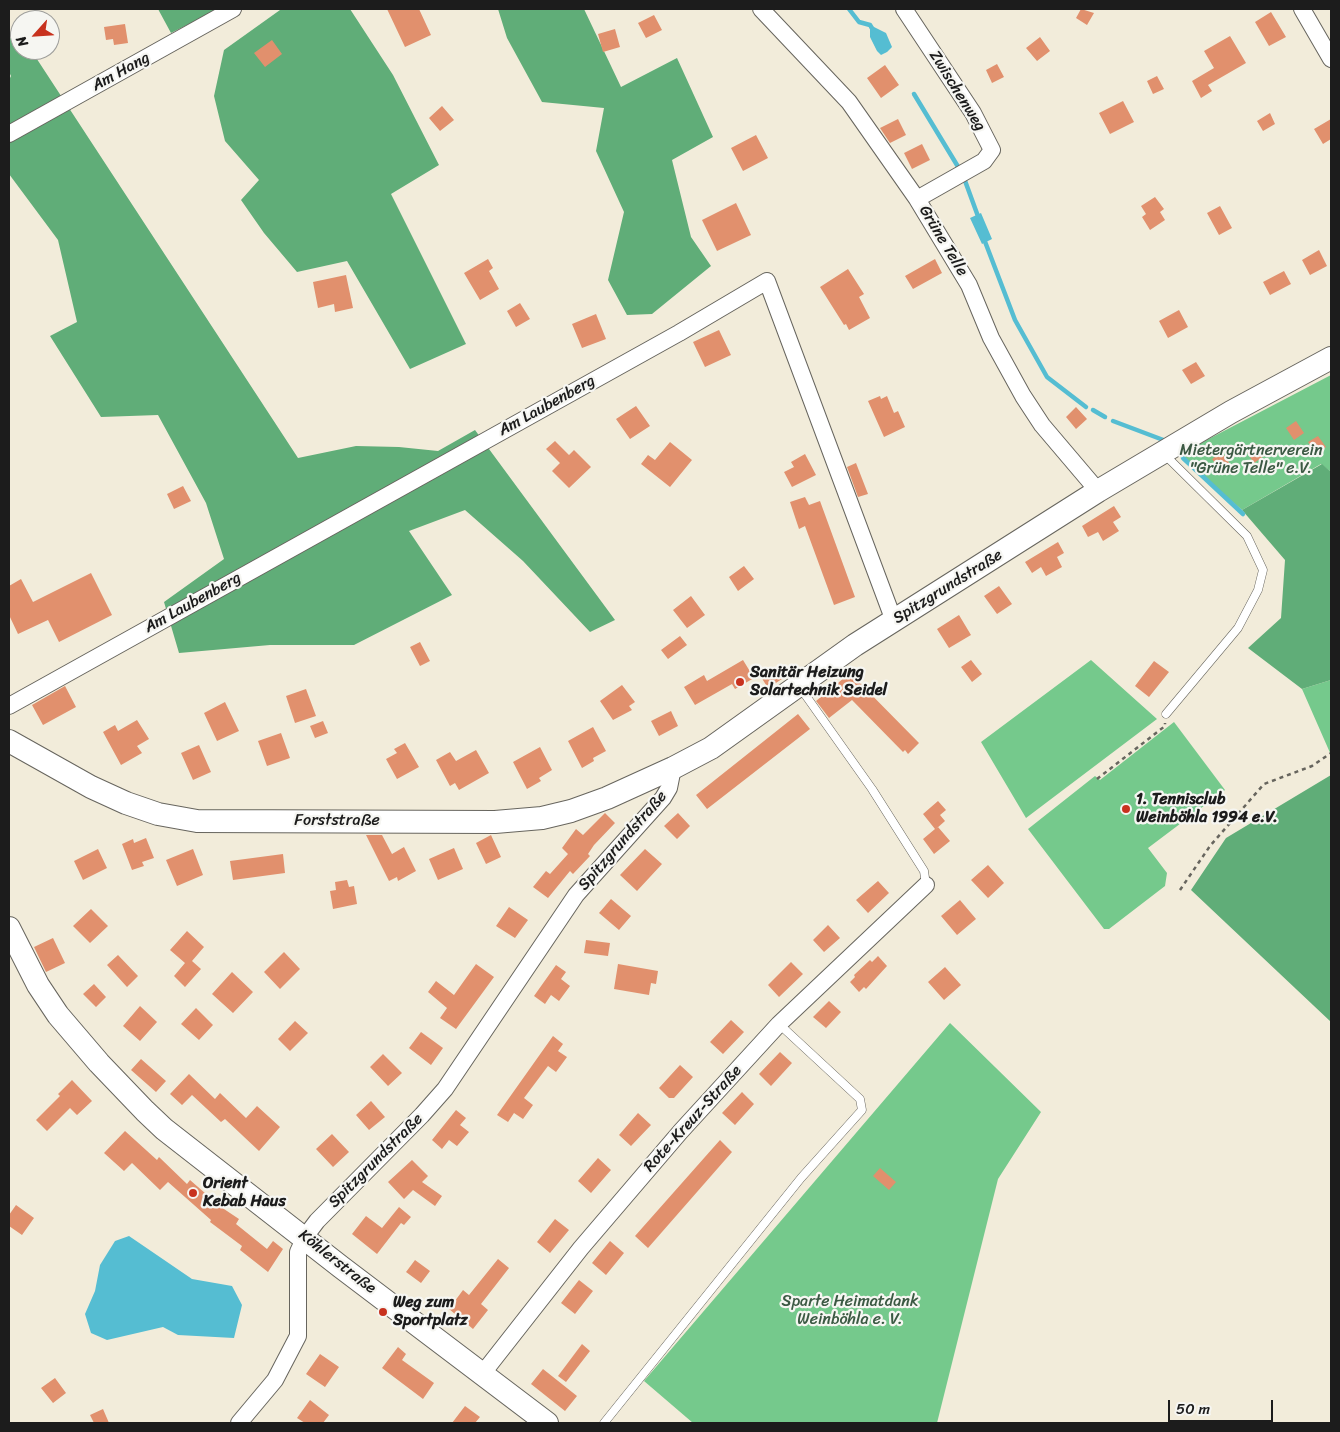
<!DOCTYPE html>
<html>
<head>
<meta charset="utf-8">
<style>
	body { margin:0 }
	#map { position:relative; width:1340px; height:1432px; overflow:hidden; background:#f2ecda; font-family:Sriracha,sans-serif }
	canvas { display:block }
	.frame { position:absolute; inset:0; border:10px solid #1c1c1c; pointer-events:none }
	.north { position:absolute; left:10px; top:10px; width:50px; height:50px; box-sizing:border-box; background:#f6f6f2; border:1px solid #9f9f9c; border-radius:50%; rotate:244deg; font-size:14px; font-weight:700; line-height:20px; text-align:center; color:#1c1c1c }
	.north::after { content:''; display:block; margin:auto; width:18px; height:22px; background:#c8321e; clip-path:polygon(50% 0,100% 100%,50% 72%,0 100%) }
	.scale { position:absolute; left:1168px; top:1400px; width:105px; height:22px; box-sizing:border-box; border:2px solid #1c1c1c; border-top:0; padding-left:6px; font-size:15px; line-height:18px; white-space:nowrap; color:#1c1c1c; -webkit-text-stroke:4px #f6f6f2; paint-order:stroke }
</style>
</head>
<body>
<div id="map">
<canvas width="1340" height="1432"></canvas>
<div class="frame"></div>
<div class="north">N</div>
<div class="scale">50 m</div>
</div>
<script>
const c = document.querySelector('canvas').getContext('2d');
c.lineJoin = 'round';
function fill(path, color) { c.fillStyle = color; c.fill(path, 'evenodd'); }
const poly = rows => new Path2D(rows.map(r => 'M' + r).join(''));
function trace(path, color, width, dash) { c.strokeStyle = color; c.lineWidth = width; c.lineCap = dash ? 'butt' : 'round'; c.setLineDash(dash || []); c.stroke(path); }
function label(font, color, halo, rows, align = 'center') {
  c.font = font + ' Sriracha,sans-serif'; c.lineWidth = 4.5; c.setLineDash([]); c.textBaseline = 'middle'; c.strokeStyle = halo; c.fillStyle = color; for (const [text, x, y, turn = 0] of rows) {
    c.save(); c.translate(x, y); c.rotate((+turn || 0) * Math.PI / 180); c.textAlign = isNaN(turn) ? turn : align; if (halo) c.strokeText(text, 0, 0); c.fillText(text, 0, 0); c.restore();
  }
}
fill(poly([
	[1331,375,1331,472,1321,464,1242,510,1178,455],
	[1091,660,1157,719,1026,818,981,742],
	[1331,680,1331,755,1302,689],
	[1174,722,1225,790,1148,848,1167,873,1165,886,1109,929,1104,929,1028,829,1095,776,1100,780],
	[950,1023,1041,1112,998,1179,937,1423,693,1423,644,1381]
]), '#75c98c');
fill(poly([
	[158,9,219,9,171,33],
	[289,9,350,9,393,75,439,165,391,194,466,344,410,369,347,261,297,272,264,233,241,200,259,180,225,141,214,96,224,50,280,10],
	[498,9,584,9,621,87,677,58,713,137,672,160,691,237,711,266,652,314,627,315,608,280,624,212,596,151,604,108,542,102,507,38],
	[20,33,20,50,31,50,298,458,356,446,399,447,438,451,475,430,615,620,590,632,523,561,465,510,409,531,452,595,354,645,270,645,179,653,164,602,224,559,206,503,158,415,101,417,50,336,77,322,58,240,9,174,9,80,11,76,9,72,9,39],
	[1322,464,1331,472,1331,680,1302,689,1248,648,1281,618,1285,560,1242,510],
	[1331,775,1331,1022,1191,890,1226,838]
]), '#60ad78');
fill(poly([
	[870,25,886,33,892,47,887,52,881,55,877,51,870,37],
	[981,213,992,239,982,244,970,218],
	[129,1236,192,1279,232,1286,242,1305,234,1338,178,1335,163,1327,107,1340,91,1333,85,1314,95,1291,100,1265,115,1241]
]), '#55bdd2');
trace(poly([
	[849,9,859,22,870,25,873,30],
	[914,94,960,170],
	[964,178,979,219],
	[984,239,1015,320,1047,377,1086,407],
	[1093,410,1105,417],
	[1113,421,1166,441],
	[1183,458,1243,514]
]), '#55bdd2', 4.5);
fill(poly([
	[387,9,419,9,431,35,405,47],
	[1081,9,1094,13,1087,25,1076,18],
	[1271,12,1286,37,1269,46,1255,22],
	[654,15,662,30,646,38,638,23],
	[125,24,128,43,114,45,113,39,106,40,104,27],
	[615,29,620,47,603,52,598,34],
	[1230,36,1246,63,1208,85,1212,91,1201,98,1192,81,1214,68,1204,51],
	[1040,37,1050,51,1037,61,1026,48],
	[272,40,282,54,265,67,254,53],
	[997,64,1004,77,992,83,986,70],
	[885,65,899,85,881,98,867,78],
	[1157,76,1164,89,1153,94,1147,81],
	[1123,101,1134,122,1110,134,1099,113],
	[442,106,454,120,440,131,429,118],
	[1270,113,1275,124,1263,131,1257,121],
	[898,119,906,135,890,143,880,128],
	[1331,119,1331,139,1323,144,1314,129],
	[756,135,768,158,743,171,731,148],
	[922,144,930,160,912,169,904,153],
	[1155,197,1164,209,1160,212,1165,220,1150,230,1142,217,1146,214,1141,206],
	[736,203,751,235,717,251,702,220],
	[1220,206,1232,228,1219,235,1207,213],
	[1319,250,1327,266,1310,275,1302,260],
	[488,259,493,268,489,271,499,289,480,300,464,273],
	[935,259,942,273,913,289,905,276],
	[848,269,864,294,859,297,870,318,849,330,846,324,844,325,820,287],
	[1284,271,1291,284,1270,295,1263,282],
	[346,275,353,308,335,312,334,304,318,308,313,282],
	[520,303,530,319,516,327,507,311],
	[1179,310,1188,327,1168,338,1159,321],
	[596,314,606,339,582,348,572,324],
	[719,330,731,355,705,367,693,342],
	[1196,362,1205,376,1191,384,1182,370],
	[880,396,881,399,887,396,894,413,898,411,905,427,884,437,868,401],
	[636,406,650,426,630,439,616,419],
	[1076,407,1087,419,1076,429,1066,417],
	[1296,421,1304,433,1294,440,1286,428],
	[1318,436,1326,447,1316,454,1308,442],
	[555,441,569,455,574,450,591,467,569,488,552,471,560,463,546,449],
	[670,442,692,460,670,487,641,464,648,455,655,460],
	[1256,444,1264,456,1254,463,1246,451],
	[1222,452,1230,464,1220,470,1212,459],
	[805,454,816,475,792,487,784,472,794,467,791,462],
	[856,463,868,494,858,497,847,467],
	[183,486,191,501,174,509,167,494],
	[805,497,809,505,820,501,855,597,834,605,805,526,799,529,790,502],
	[1114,506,1121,517,1113,522,1119,531,1103,541,1098,532,1088,537,1082,526],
	[1058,542,1064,553,1057,557,1062,567,1046,576,1041,567,1032,573,1025,562],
	[744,566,754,579,738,591,729,577],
	[91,573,112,615,59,642,48,620,18,634,9,615,9,586,21,579,33,602],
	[999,586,1012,604,997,614,984,596],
	[691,596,705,615,687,628,673,610],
	[959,615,971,635,949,648,937,629],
	[680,636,687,645,668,659,661,650],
	[420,642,430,661,420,666,410,647],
	[743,660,754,678,735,689,732,684,695,705,684,687,704,675,707,681],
	[971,660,982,674,972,682,961,667],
	[1154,661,1169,672,1149,697,1135,686],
	[774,668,782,679,768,688,761,677],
	[850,673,919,743,908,754,905,750,903,752,852,700,829,718,823,710,816,701],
	[622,685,635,702,629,706,632,710,613,720,600,701],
	[65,686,76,707,43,725,32,705],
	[306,689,316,716,295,723,286,696],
	[225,702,239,731,217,741,204,713],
	[671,711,678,726,659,736,651,721],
	[798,714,810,729,707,809,696,795],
	[137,720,149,739,137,746,142,753,121,765,103,732,115,725,118,731],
	[323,721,328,733,315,738,310,726],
	[593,727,606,751,593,758,594,761,582,768,568,741],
	[281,733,290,758,267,766,258,741],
	[405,743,419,767,397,779,386,759,397,753,394,749],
	[199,745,211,772,193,780,181,753],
	[540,747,552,770,539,778,541,781,527,789,513,762],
	[476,750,489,773,459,790,455,783,450,786,436,760,450,752,456,761],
	[938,801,946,810,940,815,945,821,936,829,938,827,950,841,934,854,923,839,935,829,923,814],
	[605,813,615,823,594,845,588,854,590,856,573,874,570,871,548,898,533,887,546,871,550,874,568,854,562,848,576,829,583,835],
	[678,813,690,826,677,839,664,826],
	[366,835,382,835,392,854,404,847,416,871,398,881,397,877,389,881],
	[491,835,501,857,486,864,476,843],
	[146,838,154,858,142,862,144,866,132,870,122,844,133,839,134,843],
	[454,848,463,869,438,880,429,859],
	[98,849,107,868,83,880,74,861],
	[193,849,203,875,177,886,166,860],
	[645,849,662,864,637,891,620,875],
	[283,854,285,873,233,880,230,861],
	[988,865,1004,883,988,898,971,880],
	[347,880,349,887,354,886,357,904,333,909,330,891,336,890,335,882],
	[878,881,889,893,868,913,856,900],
	[611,899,631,916,619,930,599,913],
	[960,900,976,919,957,935,941,916],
	[509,907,528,920,515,938,496,926],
	[91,909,108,926,90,943,73,926],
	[828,925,840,938,824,952,813,940],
	[187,931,204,947,192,961,201,969,185,987,174,976,185,963,170,950],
	[53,938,65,963,46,972,34,947],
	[586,940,610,943,608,956,584,953],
	[284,952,300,969,280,989,264,972],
	[118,955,138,976,127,987,107,965],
	[878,956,887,966,866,989,864,987,859,992,850,982,855,977,854,975,870,960,872,962],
	[791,962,803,974,779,997,768,985],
	[476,964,494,977,456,1029,440,1018,447,1008,428,992,436,981,454,995],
	[618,964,658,971,656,984,651,983,649,995,614,989],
	[556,965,566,972,561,979,570,986,559,1001,551,995,545,1004,534,996],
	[945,967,961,985,944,1000,928,982],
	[232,972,253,992,233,1013,212,994],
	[94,984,106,997,96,1007,83,994],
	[829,1001,841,1012,826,1028,813,1017],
	[140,1006,157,1022,140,1041,123,1026],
	[196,1008,213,1025,199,1040,181,1024],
	[731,1020,744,1032,723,1054,710,1042],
	[295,1021,308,1033,290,1051,278,1039],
	[421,1032,443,1048,431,1065,409,1048],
	[553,1036,563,1044,558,1051,567,1057,556,1072,548,1066,524,1098,533,1105,523,1119,514,1113,508,1122,497,1115],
	[780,1052,792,1063,771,1086,759,1074],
	[383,1054,402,1073,388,1086,370,1067],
	[141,1059,166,1081,156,1092,131,1070],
	[680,1065,693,1077,674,1098,669,1098,659,1088],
	[189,1074,215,1099,220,1093,246,1118,257,1106,280,1127,259,1151,225,1119,221,1122,192,1095,182,1105,170,1094],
	[72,1080,92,1101,77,1115,70,1108,47,1131,36,1120,60,1096,58,1094],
	[742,1092,754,1104,735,1125,722,1113],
	[371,1101,385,1117,369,1130,356,1115],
	[456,1110,466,1118,460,1125,469,1132,457,1146,449,1140,442,1149,432,1140],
	[638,1113,651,1125,631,1146,619,1135],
	[125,1131,157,1160,159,1157,187,1184,190,1180,221,1207,239,1219,236,1224,267,1249,273,1241,283,1249,268,1272,240,1250,242,1246,210,1222,211,1220,168,1182,160,1190,132,1163,124,1171,104,1153],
	[332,1134,349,1152,333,1167,316,1149],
	[720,1140,732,1152,648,1248,635,1236],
	[598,1158,611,1170,591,1193,578,1181],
	[412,1160,428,1176,422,1182,442,1196,435,1206,413,1190,404,1199,388,1182],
	[880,1168,896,1182,889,1190,873,1176],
	[16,1205,34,1218,22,1235,9,1226,9,1215],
	[399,1207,411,1217,404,1225,401,1223,377,1254,352,1234,366,1216,382,1228],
	[555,1219,569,1230,550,1253,537,1242],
	[610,1241,624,1253,606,1275,592,1263],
	[498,1259,509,1268,481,1304,488,1310,473,1329,449,1309,463,1290,469,1295],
	[415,1260,430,1271,421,1283,406,1272],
	[579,1280,593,1291,575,1314,561,1303],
	[582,1344,590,1351,566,1382,558,1376],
	[398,1347,406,1354,402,1360,434,1383,423,1399,382,1368],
	[320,1354,339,1367,325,1387,306,1374],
	[543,1369,577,1396,565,1411,531,1384],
	[55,1378,66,1393,53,1403,41,1388],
	[310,1400,329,1415,323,1423,305,1423,297,1418],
	[465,1406,480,1417,475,1423,452,1423],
	[103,1409,109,1423,94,1423,90,1415]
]), '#e1906d');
const lane = poly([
	[1164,454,1247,536,1263,570,1258,590,1238,628,1166,714],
	[799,686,872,789,924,871,926,885],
	[604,1423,801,1178,862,1110,860,1099,779,1024]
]);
const street = poly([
	[761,9,849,102,917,199,969,285,991,338,1023,396,1042,425,1098,491],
	[904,9,973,113,992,150,984,161,917,199],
	[1302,9,1331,59],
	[9,134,233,9],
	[9,706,679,333,767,281,894,621],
	[483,1373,581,1248,681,1131,779,1024,926,885],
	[239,1423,275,1380,298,1336,298,1252,305,1237,317,1221,422,1115,445,1089,576,895,663,798,669,788,673,768]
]);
const secondary = poly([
	[9,741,91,787,126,803,158,814,197,821,495,822,542,818,571,811,607,798,673,768,711,748,855,645,1098,491,1231,412,1331,358],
	[9,928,38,985,58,1015,99,1063,145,1111,164,1129,341,1267,547,1423]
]);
trace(lane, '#67655e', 9);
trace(street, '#67655e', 18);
trace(secondary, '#67655e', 24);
trace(poly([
	[1097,779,1165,726,1165,723],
	[1180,890,1210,846,1264,784,1312,766,1331,753]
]), '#67655e', 2.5, [4, 4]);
trace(lane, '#fff', 8);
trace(street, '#fff', 16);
trace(secondary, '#fff', 22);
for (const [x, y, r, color] of [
	[740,682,5,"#c8321e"],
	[1126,809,5,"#c8321e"],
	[193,1193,5,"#c8321e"],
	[383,1312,5,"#c8321e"]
]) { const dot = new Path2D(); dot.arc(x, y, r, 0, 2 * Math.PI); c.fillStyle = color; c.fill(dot); trace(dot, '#f6f6f2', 2); }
label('16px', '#1c1c1c', '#f6f6f2', [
	["Am Hang",121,72,-29],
	["Zwischenweg",957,91,58],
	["Grüne Telle",943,241,59],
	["Am Laubenberg",547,406,-29],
	["Spitzgrundstraße",948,587,-32],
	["Am Laubenberg",193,603,-29],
	["Forststraße",337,821],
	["Spitzgrundstraße",623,841,-49],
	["Rote-Kreuz-Straße",693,1119,-48],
	["Spitzgrundstraße",376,1161,-45],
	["Köhlerstraße",337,1262,38]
]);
label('16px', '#3b5943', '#f6f6f2', [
	["Mietergärtnerverein",1251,451],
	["\"Grüne Telle\" e.V.",1251,469],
	["Sparte Heimatdank",850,1302],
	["Weinböhla e. V.",850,1320]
]);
label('bold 16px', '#1c1c1c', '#f6f6f2', [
	["Sanitär Heizung",750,673],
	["Solartechnik Seidel",750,691],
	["1. Tennisclub",1136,800],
	["Weinböhla 1994 e.V.",1136,818],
	["Orient",203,1184],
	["Kebab Haus",203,1202],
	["Weg zum",393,1303],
	["Sportplatz",393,1321]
], 'left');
</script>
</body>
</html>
